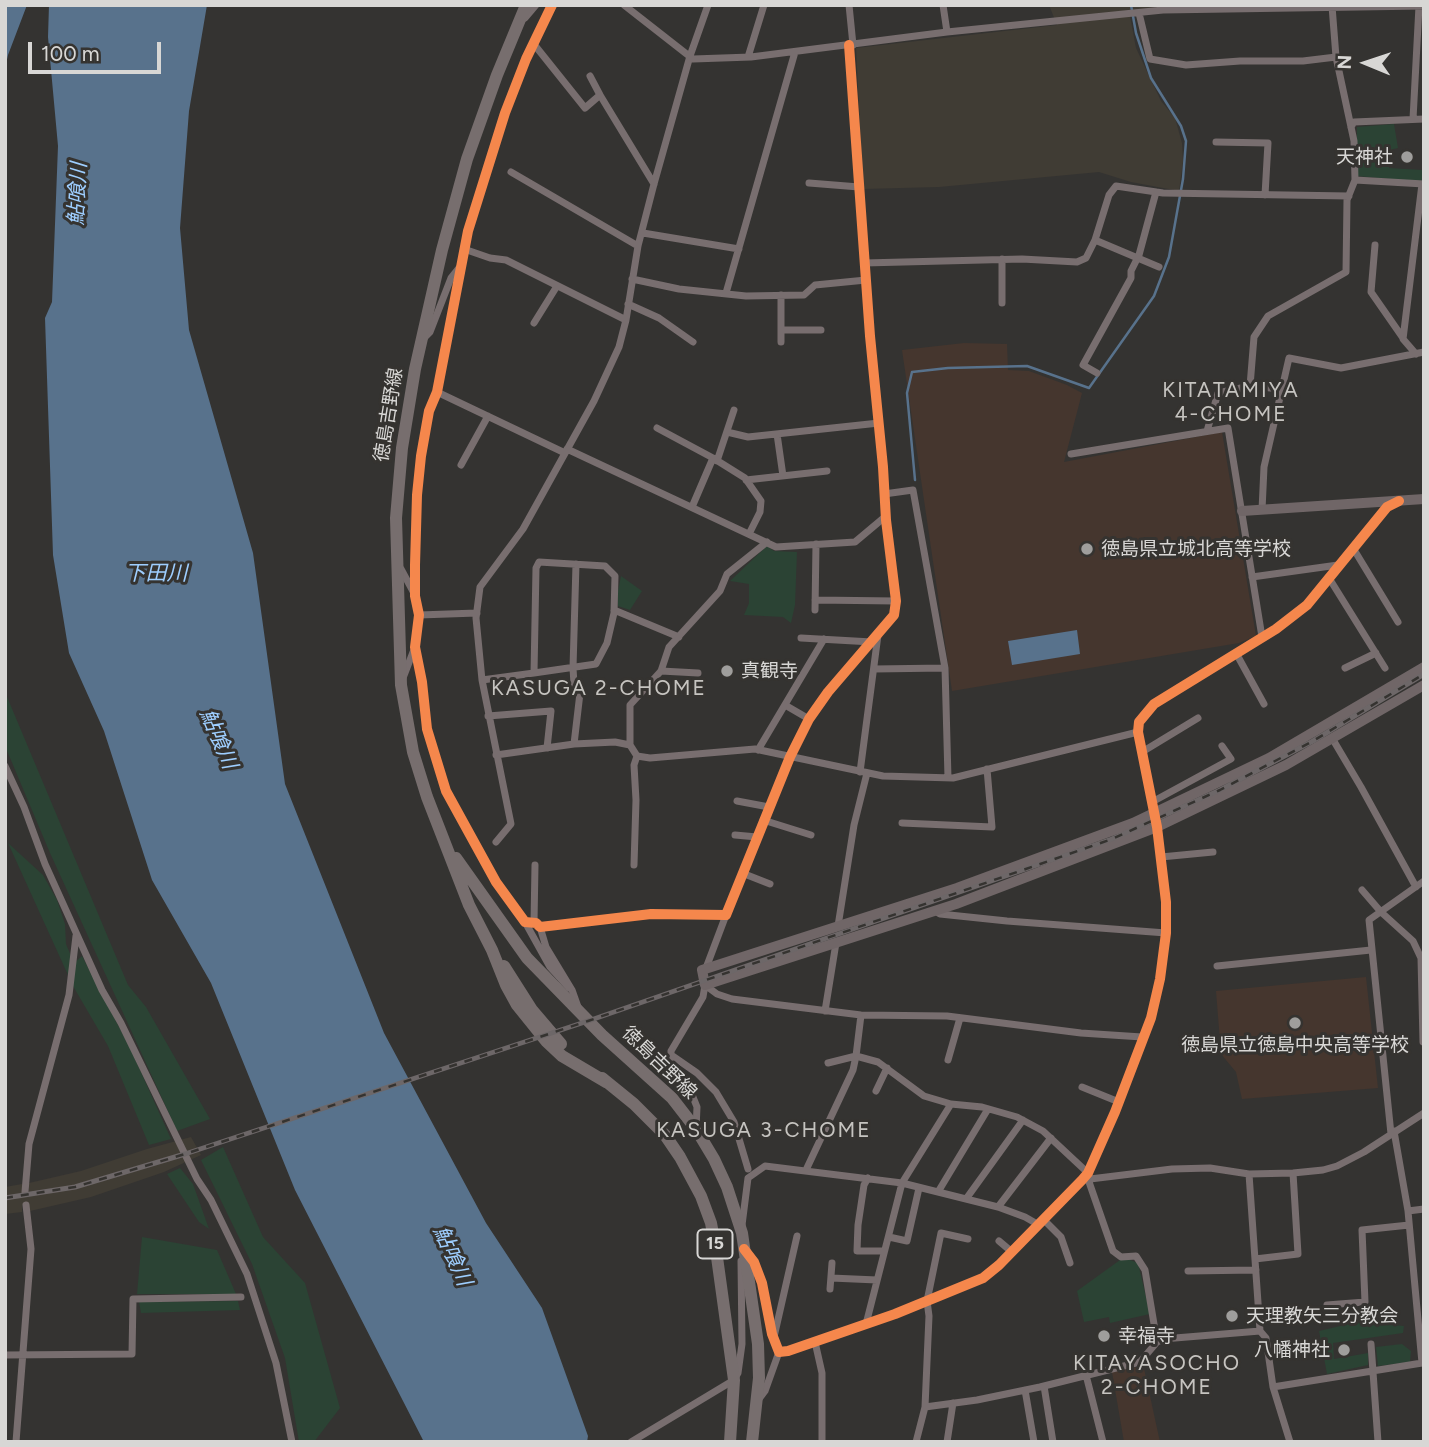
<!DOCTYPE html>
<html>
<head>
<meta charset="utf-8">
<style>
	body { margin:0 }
	#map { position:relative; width:1429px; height:1447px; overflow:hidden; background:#343331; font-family:Figtree,sans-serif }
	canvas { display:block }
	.frame { position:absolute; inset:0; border:7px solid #d8d7d5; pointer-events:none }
	.north { position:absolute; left:1331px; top:28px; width:70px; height:70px; -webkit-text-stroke:5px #353330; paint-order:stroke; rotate:272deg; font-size:19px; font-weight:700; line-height:28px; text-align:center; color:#d8d7d5 }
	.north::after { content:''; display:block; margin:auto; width:24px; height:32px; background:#d8d7d5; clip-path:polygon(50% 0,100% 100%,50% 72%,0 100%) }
	.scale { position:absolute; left:28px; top:42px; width:133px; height:32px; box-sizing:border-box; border:4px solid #d8d7d5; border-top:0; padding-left:9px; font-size:21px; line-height:24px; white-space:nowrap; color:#d8d7d5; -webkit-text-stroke:5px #353330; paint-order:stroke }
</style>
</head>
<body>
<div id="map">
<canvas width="1429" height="1447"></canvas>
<div class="frame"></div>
<div class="north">N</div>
<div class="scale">100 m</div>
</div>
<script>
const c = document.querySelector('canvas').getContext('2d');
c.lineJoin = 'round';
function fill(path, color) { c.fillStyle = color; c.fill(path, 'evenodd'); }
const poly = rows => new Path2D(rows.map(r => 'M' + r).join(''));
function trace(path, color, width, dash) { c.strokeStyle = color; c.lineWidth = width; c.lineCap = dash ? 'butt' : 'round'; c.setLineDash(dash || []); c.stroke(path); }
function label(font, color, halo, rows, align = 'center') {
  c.font = font + ' Figtree,"Noto Sans JP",sans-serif'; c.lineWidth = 6; c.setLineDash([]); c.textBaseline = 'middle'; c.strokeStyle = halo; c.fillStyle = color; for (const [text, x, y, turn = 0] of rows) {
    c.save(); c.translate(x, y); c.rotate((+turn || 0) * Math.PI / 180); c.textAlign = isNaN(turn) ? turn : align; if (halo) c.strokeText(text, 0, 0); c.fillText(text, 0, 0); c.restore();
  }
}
fill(poly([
	[1049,5,1163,5,1163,8,1129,11,1136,48,1161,101,1175,118,1182,143,1183,161,1179,191,1131,182,1099,172,939,187,863,189,856,48,1057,25],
	[191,1137,201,1155,164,1172,91,1197,30,1211,28,1204,22,1205,22,1212,5,1214,5,1187,22,1184,22,1193,29,1191,29,1183,81,1171,147,1149]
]), '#403c34');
fill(poly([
	[964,343,1007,344,1008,370,1029,371,1067,385,1082,393,1064,462,1222,432,1256,636,1239,643,952,691,902,350],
	[1366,977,1378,1088,1242,1099,1236,1072,1221,1054,1216,991],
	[1143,1364,1160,1442,1124,1442,1112,1372,1138,1367]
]), '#45362e');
fill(poly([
	[1394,124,1398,148,1389,150,1389,168,1423,170,1423,182,1357,176,1357,127],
	[767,546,774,551,797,552,795,605,791,623,783,617,744,615,749,603,749,584,730,581],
	[621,576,642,591,630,610,618,606,618,591],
	[5,692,128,985,146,1007,210,1119,177,1131,50,853,5,746],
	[8,843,43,875,57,900,65,924,66,944,74,963,82,956,131,1050,171,1139,149,1145,108,1046,73,986],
	[223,1147,263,1237,305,1283,340,1408,314,1442,299,1442,285,1358,252,1264,201,1160],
	[180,1168,193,1184,209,1229,199,1222,167,1174],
	[142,1237,217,1250,236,1294,137,1294],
	[1120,1260,1130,1260,1138,1263,1150,1314,1110,1323,1109,1317,1084,1322,1077,1291],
	[238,1301,240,1310,141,1313,139,1302],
	[1357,1322,1404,1326,1403,1333,1333,1343,1334,1359,1368,1353,1368,1365,1327,1374,1319,1331],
	[1402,1344,1411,1351,1410,1362,1378,1366,1376,1347]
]), '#2b4334');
fill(poly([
	[5,5,27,5,8,55,5,68],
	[49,5,207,5,189,111,180,228,189,330,253,553,285,784,384,1033,486,1223,542,1308,588,1436,587,1442,424,1442,295,1190,211,983,152,880,104,731,69,653,53,555,45,318,52,302,58,146,48,37],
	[1077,630,1080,654,1012,665,1008,641]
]), '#58728c');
trace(poly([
	[915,480,907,393,912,372,948,368,1027,366,1089,388,1154,296,1169,257,1183,179,1186,141,1181,126,1151,78,1136,33,1131,5]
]), '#58728c', 2.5);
trace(poly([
	[552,5,526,59,505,113,468,231,437,392,429,411,421,456,417,495,415,565,415,596,419,615,415,647,422,682,427,729,446,791,496,882,525,922,536,923,540,927,651,914,726,915,790,757,809,719,828,692,894,615,896,601,886,520,883,467,870,336,849,45],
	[624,5,693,59,751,57,947,32,1163,10,1424,6],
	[849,5,853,45],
	[943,5,947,32],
	[1139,13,1150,59,1186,65,1240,61,1303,61,1336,57],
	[525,18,536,5],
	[533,43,585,108,600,95,654,184],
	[748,57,764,5],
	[590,76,600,95],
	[1413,119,1419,6],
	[1351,127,1354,122,1424,119],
	[1216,142,1268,143,1265,195],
	[511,172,638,246],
	[1355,180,1424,184],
	[809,183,859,187],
	[643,233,739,249],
	[1095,240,1159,267],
	[1375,245,1371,292,1403,338],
	[464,249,490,258,506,260,626,320,638,246,654,184,690,56,708,5],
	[1002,259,1002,303],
	[864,263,1022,259,1077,262,1086,258,1095,240,1109,195,1116,186,1163,193,1349,196],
	[632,279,679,289,746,296,804,295,815,285,866,280],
	[726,293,795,52],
	[781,295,781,342],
	[628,304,659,318,693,342],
	[534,323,557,286],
	[781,330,821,330],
	[424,338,430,332,451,278,459,268],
	[1416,354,1403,339,1422,184],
	[1097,373,1083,365,1131,278,1131,271,1139,255,1156,192],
	[1281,389,1250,386,1254,337,1268,316,1346,272,1347,200,1355,180,1354,141,1336,57,1332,6],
	[437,392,565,453],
	[657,428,713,458],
	[1207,431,1218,393,1250,386],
	[727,432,748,437,879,423],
	[777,434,783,476],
	[567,449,776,547,855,542,886,516],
	[1071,454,1228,428,1262,637],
	[717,461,734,410],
	[461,465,488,416],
	[746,480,827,471],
	[884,494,913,490,945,668,948,778],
	[692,507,713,458,745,478,761,501,760,512,749,534],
	[1262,510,1264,467,1289,358,1341,368,1424,352],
	[1353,548,1398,622],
	[401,569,415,595],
	[1252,577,1338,565],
	[1329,578,1385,668],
	[815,600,896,601],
	[614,610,679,637],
	[815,610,816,544],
	[419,615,477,613],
	[801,638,872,642],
	[1236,653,1264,704],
	[1345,668,1376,653],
	[874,669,945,668],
	[661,671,698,673],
	[403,678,415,647],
	[482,680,534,673,596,664,607,643,614,613,615,576,605,566,539,562,536,568,534,673],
	[785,705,809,719],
	[488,716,551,711,547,748],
	[1332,738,1361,787,1416,887],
	[574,744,615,742,630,745,630,705,661,671,669,647,720,591,727,574,767,542],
	[630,745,637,756,634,765,636,800,634,865],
	[758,750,824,639],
	[1142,752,1198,718],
	[496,755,574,744,580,693,574,684,573,668,576,564],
	[637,756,650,758,755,749,883,776,953,778,1138,732],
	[5,766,24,807,45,864,102,990,121,1023,197,1179,211,1200,247,1274,276,1363,292,1442],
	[860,772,878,635],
	[737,801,769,807],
	[1152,802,1231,759,1222,746],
	[763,820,811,835],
	[902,823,992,827,987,769],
	[735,835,757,837],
	[496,842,511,824,482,680,476,618,480,587,523,529,594,401,619,347,626,320],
	[1161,857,1213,852],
	[742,873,770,884],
	[1362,890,1381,912,1413,941,1421,958,1423,1042],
	[935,911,940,914,1007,921,1166,933],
	[525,922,550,967,569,988],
	[534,923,535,865],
	[838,926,854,825,867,773],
	[540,927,546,947,572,990,578,1007],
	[1217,966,1371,950],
	[706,968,726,915],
	[825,1011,836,943],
	[671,1055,697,1073,716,1092,734,1122,748,1169],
	[948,1060,960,1018],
	[1082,1087,1119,1102],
	[876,1091,887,1068],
	[951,1104,982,1107,1017,1117,1043,1131,1088,1173],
	[696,1129,697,1107,693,1097,673,1068,671,1058,671,1051,703,997,705,985,717,994,732,999,861,1015,947,1016,1081,1033,1142,1037],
	[1391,1134,1369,920,1424,881],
	[806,1170,853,1070,856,1056,828,1063],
	[1249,1174,1260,1331,1266,1338,1273,1387,1290,1442],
	[868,1178,864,1185,858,1225,857,1251,884,1251],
	[1088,1179,1113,1251,1121,1257,1136,1256,1145,1270,1157,1342],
	[1082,1180,1172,1169,1210,1168,1249,1174,1293,1173,1323,1170,1337,1166,1364,1152,1424,1113],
	[25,1192,29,1144,69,995,76,936],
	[938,1192,988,1109],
	[966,1199,1023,1120],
	[998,1207,1051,1138],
	[1408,1211,1424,1209],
	[1044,1220,1061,1237,1070,1263],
	[742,1225,748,1178,765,1166,902,1183,951,1104,924,1096,878,1062,856,1056,861,1015],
	[889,1237,907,1241,919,1188],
	[999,1241,1012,1252],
	[747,1253,754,1262,762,1283,772,1334,779,1352,788,1351,895,1314,983,1278,999,1265,1082,1180,1088,1173,1115,1112,1151,1018,1160,979,1166,933,1166,902,1157,827,1138,732,1139,722,1154,704,1276,629,1307,605,1387,507,1395,503],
	[1255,1259,1298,1254,1293,1173],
	[1188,1271,1256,1270],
	[831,1278,877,1280],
	[830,1289,832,1263],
	[1327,1305,1365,1302,1362,1230,1409,1225],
	[866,1324,902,1183,998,1207,1025,1217,1039,1225],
	[774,1337,797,1236],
	[815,1342,822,1373,822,1442],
	[1371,1344,1378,1442],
	[5,1355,132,1354,133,1299,241,1297],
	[1086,1375,1103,1442],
	[1044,1386,1053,1442],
	[1273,1387,1422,1363,1408,1211,1394,1131],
	[1025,1390,1034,1442],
	[759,1399,765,1391,779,1352],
	[925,1407,977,1400,1040,1387,1140,1362,1157,1342,1163,1339,1260,1331],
	[16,1442,31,1249,26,1205],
	[631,1442,734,1380,738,1373,742,1344,741,1261],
	[916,1442,925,1407,929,1316,927,1301,941,1233,968,1239],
	[947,1442,953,1403]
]), '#786e6f', 7);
trace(poly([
	[1242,511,1424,499],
	[1424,667,1269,758,1133,823,957,888,702,970,705,985,956,904,1157,827,1286,765,1424,685]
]), '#706667', 10);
trace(poly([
	[526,5,497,75,467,159,442,250,415,369,402,448,396,518,401,685,413,752,427,797,469,905,492,950,506,985,517,1005,546,1041,562,1056,606,1082],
	[456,858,527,958,602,1035,672,1098,696,1129,714,1159,727,1187,742,1233,758,1344,759,1378,752,1442],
	[504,966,532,1010,561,1044],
	[602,1078,634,1104,665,1135,680,1157,701,1196,711,1223,716,1250,734,1380,730,1442]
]), '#776e6e', 12);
const rail = poly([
	[5,1198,75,1187,185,1154,588,1021,1112,839,1220,790,1313,741,1424,674]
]);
trace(rail, '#6d6768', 5);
trace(rail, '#353330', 2.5, [8]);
trace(poly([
	[552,5,526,59,505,113,468,231,437,392,429,411,421,456,417,495,415,565,415,596,419,615,415,647,422,682,427,729,446,791,496,882,525,922,536,923,540,927,651,914,726,915,790,757,809,719,828,692,894,615,896,601,886,520,883,467,870,336,849,45],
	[744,1249,754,1262,762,1283,772,1334,779,1352,788,1351,895,1314,983,1278,999,1265,1082,1180,1088,1173,1115,1112,1151,1018,1160,979,1166,933,1166,902,1157,827,1138,732,1139,722,1154,704,1276,629,1307,605,1387,507,1399,501]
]), '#f5874c', 10);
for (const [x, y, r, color] of [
	[1407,157,7,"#9f9e9c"],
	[1087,549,7,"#9f9e9c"],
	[727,671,7,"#9f9e9c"],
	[1295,1023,7,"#9f9e9c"],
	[1232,1316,7,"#9f9e9c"],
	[1104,1336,7,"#9f9e9c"],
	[1344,1350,7,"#9f9e9c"]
]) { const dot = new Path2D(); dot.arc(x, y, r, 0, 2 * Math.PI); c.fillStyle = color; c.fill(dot); trace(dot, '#353330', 2.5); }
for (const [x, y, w] of [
	[715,1244,35]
]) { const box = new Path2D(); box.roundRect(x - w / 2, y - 14.5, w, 29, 5); c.fillStyle = '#353330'; c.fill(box); trace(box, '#d8d7d5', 2); }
label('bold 18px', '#d8d7d5', null, [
	["15",715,1244]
]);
label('19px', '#d8d7d5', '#353330', [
	["天神社",1393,157,"right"],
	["徳島県立城北高等学校",1101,549],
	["真観寺",741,671],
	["徳島県立徳島中央高等学校",1295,1045,"center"],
	["天理教矢三分教会",1246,1316],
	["幸福寺",1118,1336],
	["八幡神社",1330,1350,"right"]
], 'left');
label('19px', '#d8d7d5', '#353330', [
	["徳島吉野線",389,415,-81],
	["徳島吉野線",659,1063,44]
]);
label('italic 21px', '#9eceff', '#353330', [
	["鮎喰川",78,194,-87],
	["下田川",156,574],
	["鮎喰川",218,739,67],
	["鮎喰川",452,1256,66]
]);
c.letterSpacing = '2px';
label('21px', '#c6c4c0', '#353330', [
	["KITATAMIYA",1231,391],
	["4-CHOME",1231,415],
	["KASUGA 2-CHOME",599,689],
	["KASUGA 3-CHOME",764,1131],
	["KITAYASOCHO",1157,1364],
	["2-CHOME",1157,1388]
]);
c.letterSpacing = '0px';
</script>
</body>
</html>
